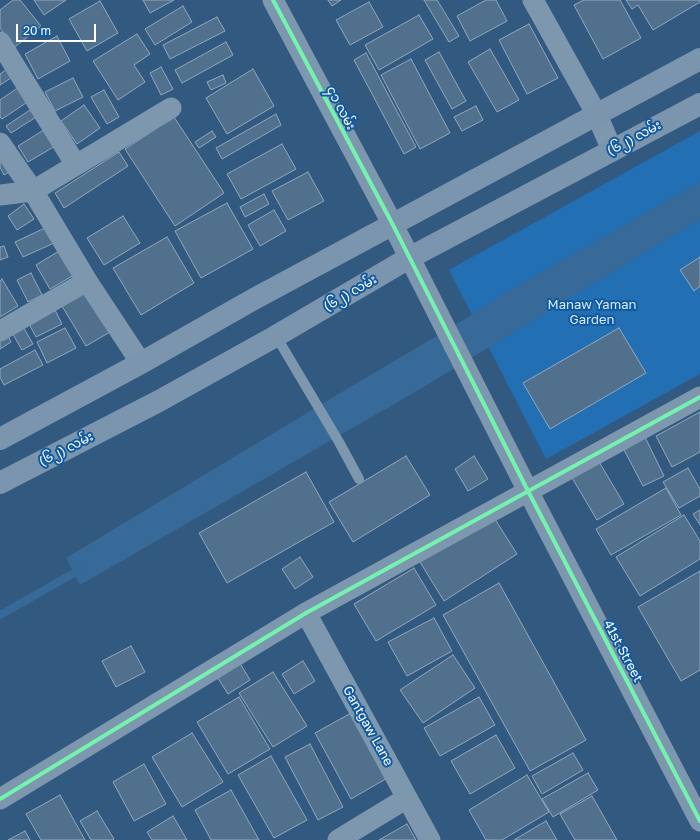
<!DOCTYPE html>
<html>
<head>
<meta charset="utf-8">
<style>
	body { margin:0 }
	#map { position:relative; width:700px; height:840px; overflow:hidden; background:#32597f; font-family:"Golos Text",sans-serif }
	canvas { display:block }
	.scale { position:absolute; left:16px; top:24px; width:80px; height:18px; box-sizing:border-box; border:2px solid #fff; border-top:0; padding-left:5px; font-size:12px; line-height:14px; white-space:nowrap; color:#fff; -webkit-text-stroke:3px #125a9f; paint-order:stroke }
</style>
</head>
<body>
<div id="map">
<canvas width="700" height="840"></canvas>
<div class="scale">20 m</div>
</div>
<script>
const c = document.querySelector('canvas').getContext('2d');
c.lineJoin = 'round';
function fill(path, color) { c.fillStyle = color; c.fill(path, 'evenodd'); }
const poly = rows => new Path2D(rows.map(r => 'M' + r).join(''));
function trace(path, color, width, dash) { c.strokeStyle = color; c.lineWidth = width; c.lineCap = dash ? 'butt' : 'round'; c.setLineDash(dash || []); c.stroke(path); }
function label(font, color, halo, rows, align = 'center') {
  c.font = font + ' "Golos Text","Noto Sans Myanmar",sans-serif'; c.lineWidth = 4; c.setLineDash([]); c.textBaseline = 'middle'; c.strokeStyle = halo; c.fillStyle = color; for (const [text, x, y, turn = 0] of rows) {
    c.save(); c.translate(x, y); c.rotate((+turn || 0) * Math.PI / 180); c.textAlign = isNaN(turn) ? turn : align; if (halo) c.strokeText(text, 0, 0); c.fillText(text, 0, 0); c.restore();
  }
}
fill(poly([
	[700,131,700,374,546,459,449,270]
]), '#236fb4');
fill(poly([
	[700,182,700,219,422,388,80,585,66,558,340,393,467,318,501,295]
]), '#376999');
trace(poly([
	[0,615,83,568]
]), '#376999', 8);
const building = poly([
	[13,0,20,0,41,26,15,47,0,28,0,10,13,0],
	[34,0,66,0,44,15,34,0],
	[143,0,174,0,150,13,143,0],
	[328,0,341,0,332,6,328,0],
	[424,0,437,0,459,36,449,42,424,0],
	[486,0,496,0,507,21,470,41,457,16,486,0],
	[584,0,620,0,641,38,603,59,574,5,584,0],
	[626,0,700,0,700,2,653,30,638,5,632,9,626,0],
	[100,1,118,33,87,51,69,19,100,1],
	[369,2,383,27,350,45,336,20,369,2],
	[183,6,192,22,155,45,145,29,183,6],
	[419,15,433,39,379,70,365,45,419,15],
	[217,17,225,31,170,59,163,45,217,17],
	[529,24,558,78,527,94,499,40,529,24],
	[137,34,150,54,134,65,145,82,118,100,93,61,137,34],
	[57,36,70,61,38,79,25,54,57,36],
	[226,42,233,55,182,83,175,70,226,42],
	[490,49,519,100,497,112,468,62,490,49],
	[439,52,466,101,452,109,425,60,439,52],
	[366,53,416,147,404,154,354,60,366,53],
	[411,59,450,133,420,149,381,75,411,59],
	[161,67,173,89,161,95,150,73,161,67],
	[9,68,14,76,0,85,0,74,9,68],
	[253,69,274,106,227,134,206,98,253,69],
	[223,75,226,83,211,90,207,82,223,75],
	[73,78,83,97,55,111,45,92,73,78],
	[19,87,29,101,2,119,0,117,0,100,19,87],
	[104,90,119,117,107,124,91,97,104,90],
	[84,105,100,128,77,144,61,121,84,105],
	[36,106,41,114,11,133,6,126,36,106],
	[476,106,483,120,462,131,454,117,476,106],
	[276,114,281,125,222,159,216,148,276,114],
	[174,117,224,193,175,226,125,149,174,117],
	[47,128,57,145,28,162,18,146,47,128],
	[212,131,216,137,199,148,195,142,212,131],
	[282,144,296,169,241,199,227,174,282,144],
	[0,151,11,171,4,175,0,167,0,151],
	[119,152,128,166,64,208,55,193,119,152],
	[308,172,324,201,288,220,272,191,308,172],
	[264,194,269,204,245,217,240,207,264,194],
	[227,203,253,249,201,278,175,231,227,203],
	[24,204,34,219,17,230,8,216,24,204],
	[274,210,286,231,260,246,248,225,274,210],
	[123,216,140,243,104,265,87,238,123,216],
	[47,227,54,243,23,257,15,242,47,227],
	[167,237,194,283,141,315,113,268,167,237],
	[4,246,8,257,0,260,0,247,4,246],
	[59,251,74,275,50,289,36,265,59,251],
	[700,257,700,286,694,291,680,270,700,257],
	[31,273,42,295,28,302,17,280,31,273],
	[2,279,18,306,0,317,0,281,2,279],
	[86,292,110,332,86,346,62,306,86,292],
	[55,310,62,324,36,337,29,324,55,310],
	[22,325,33,344,22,350,11,331,22,325],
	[65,328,76,348,47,363,37,342,65,328],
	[619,328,646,373,550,429,523,383,619,328],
	[8,336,11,342,0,349,0,340,8,336],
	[35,350,43,365,4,385,0,377,0,369,35,350],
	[700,412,700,452,672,467,656,436,700,412],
	[644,435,664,476,643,486,622,446,644,435],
	[406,456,430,495,353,542,329,502,406,456],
	[474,456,488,479,468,491,455,469,474,456],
	[598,460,624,504,597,520,571,476,598,460],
	[688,468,700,489,700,496,679,508,663,482,688,468],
	[306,472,334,522,227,583,199,533,306,472],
	[666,488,681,515,611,555,596,529,666,488],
	[700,510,700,525,693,514,700,510],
	[684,515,700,541,700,559,640,596,616,557,684,515],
	[493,516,517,554,444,601,420,562,493,516],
	[300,557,313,577,295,589,282,569,300,557],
	[414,568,436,605,376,641,354,604,414,568],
	[700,571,700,670,681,681,638,607,700,571],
	[499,583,586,740,530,771,443,615,499,583],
	[434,618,452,651,407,676,388,642,434,618],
	[131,646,145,672,116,687,102,661,131,646],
	[453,655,475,688,423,723,400,690,453,655],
	[238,660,250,680,228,694,216,675,238,660],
	[303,661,315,681,294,694,282,674,303,661],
	[273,672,307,726,273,747,239,693,273,672],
	[239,697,270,749,228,774,197,722,239,697],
	[479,697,495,725,440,756,424,728,479,697],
	[353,712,389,777,351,799,315,733,353,712],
	[192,733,223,782,182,807,152,757,192,733],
	[496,735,515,768,470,794,451,761,496,735],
	[310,744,343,807,318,820,285,757,310,744],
	[573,753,583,770,542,794,532,776,573,753],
	[271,756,307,820,274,838,238,775,271,756],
	[144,764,166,804,134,821,113,782,144,764],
	[588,773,598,790,553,817,542,799,588,773],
	[527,775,549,812,502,840,486,840,469,810,527,775],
	[231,790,259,840,211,840,195,810,231,790],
	[60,795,85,840,41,840,26,814,60,795],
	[592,796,617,840,575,840,560,814,592,796],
	[97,811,114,839,113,840,91,840,80,821,97,811],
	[173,816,187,840,152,840,147,832,173,816],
	[546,821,557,840,514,840,546,821],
	[407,824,416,840,379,840,407,824],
	[25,831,30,840,8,840,25,831]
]);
fill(building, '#50708d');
trace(building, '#92a8bd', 1);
trace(poly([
	[276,336,339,442,359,479]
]), '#7d97af', 10);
trace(poly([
	[273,0,393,225,528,491,700,821],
	[533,0,597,115,612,150],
	[0,42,76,165],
	[0,143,33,191,87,281,141,363],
	[0,195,33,191,171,108],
	[0,331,87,281],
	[306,613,430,840],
	[0,799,306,613,700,397],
	[338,840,407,798]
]), '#7d97af', 21);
trace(poly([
	[0,439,141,363,254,299,700,59],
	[0,483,159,401,276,336,409,258,700,104]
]), '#7c95ae', 22);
trace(poly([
	[273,0,393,225,528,491,700,821],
	[0,799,306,613,700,397]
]), '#73f3ae', 4);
label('13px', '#fff', '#125a9f', [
	["၄၁ လမ်း",341,108,62],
	["(၆၂) လမ်း",634,138,-28],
	["(၆၂) လမ်း",350,293,-30],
	["(၆၂) လမ်း",66,449,-27],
	["41st Street",623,651,62],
	["Gantgaw Lane",368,726,61]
]);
label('13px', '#d2e9fe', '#125a9f', [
	["Manaw Yaman",592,305],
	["Garden",592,320]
]);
</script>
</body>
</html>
